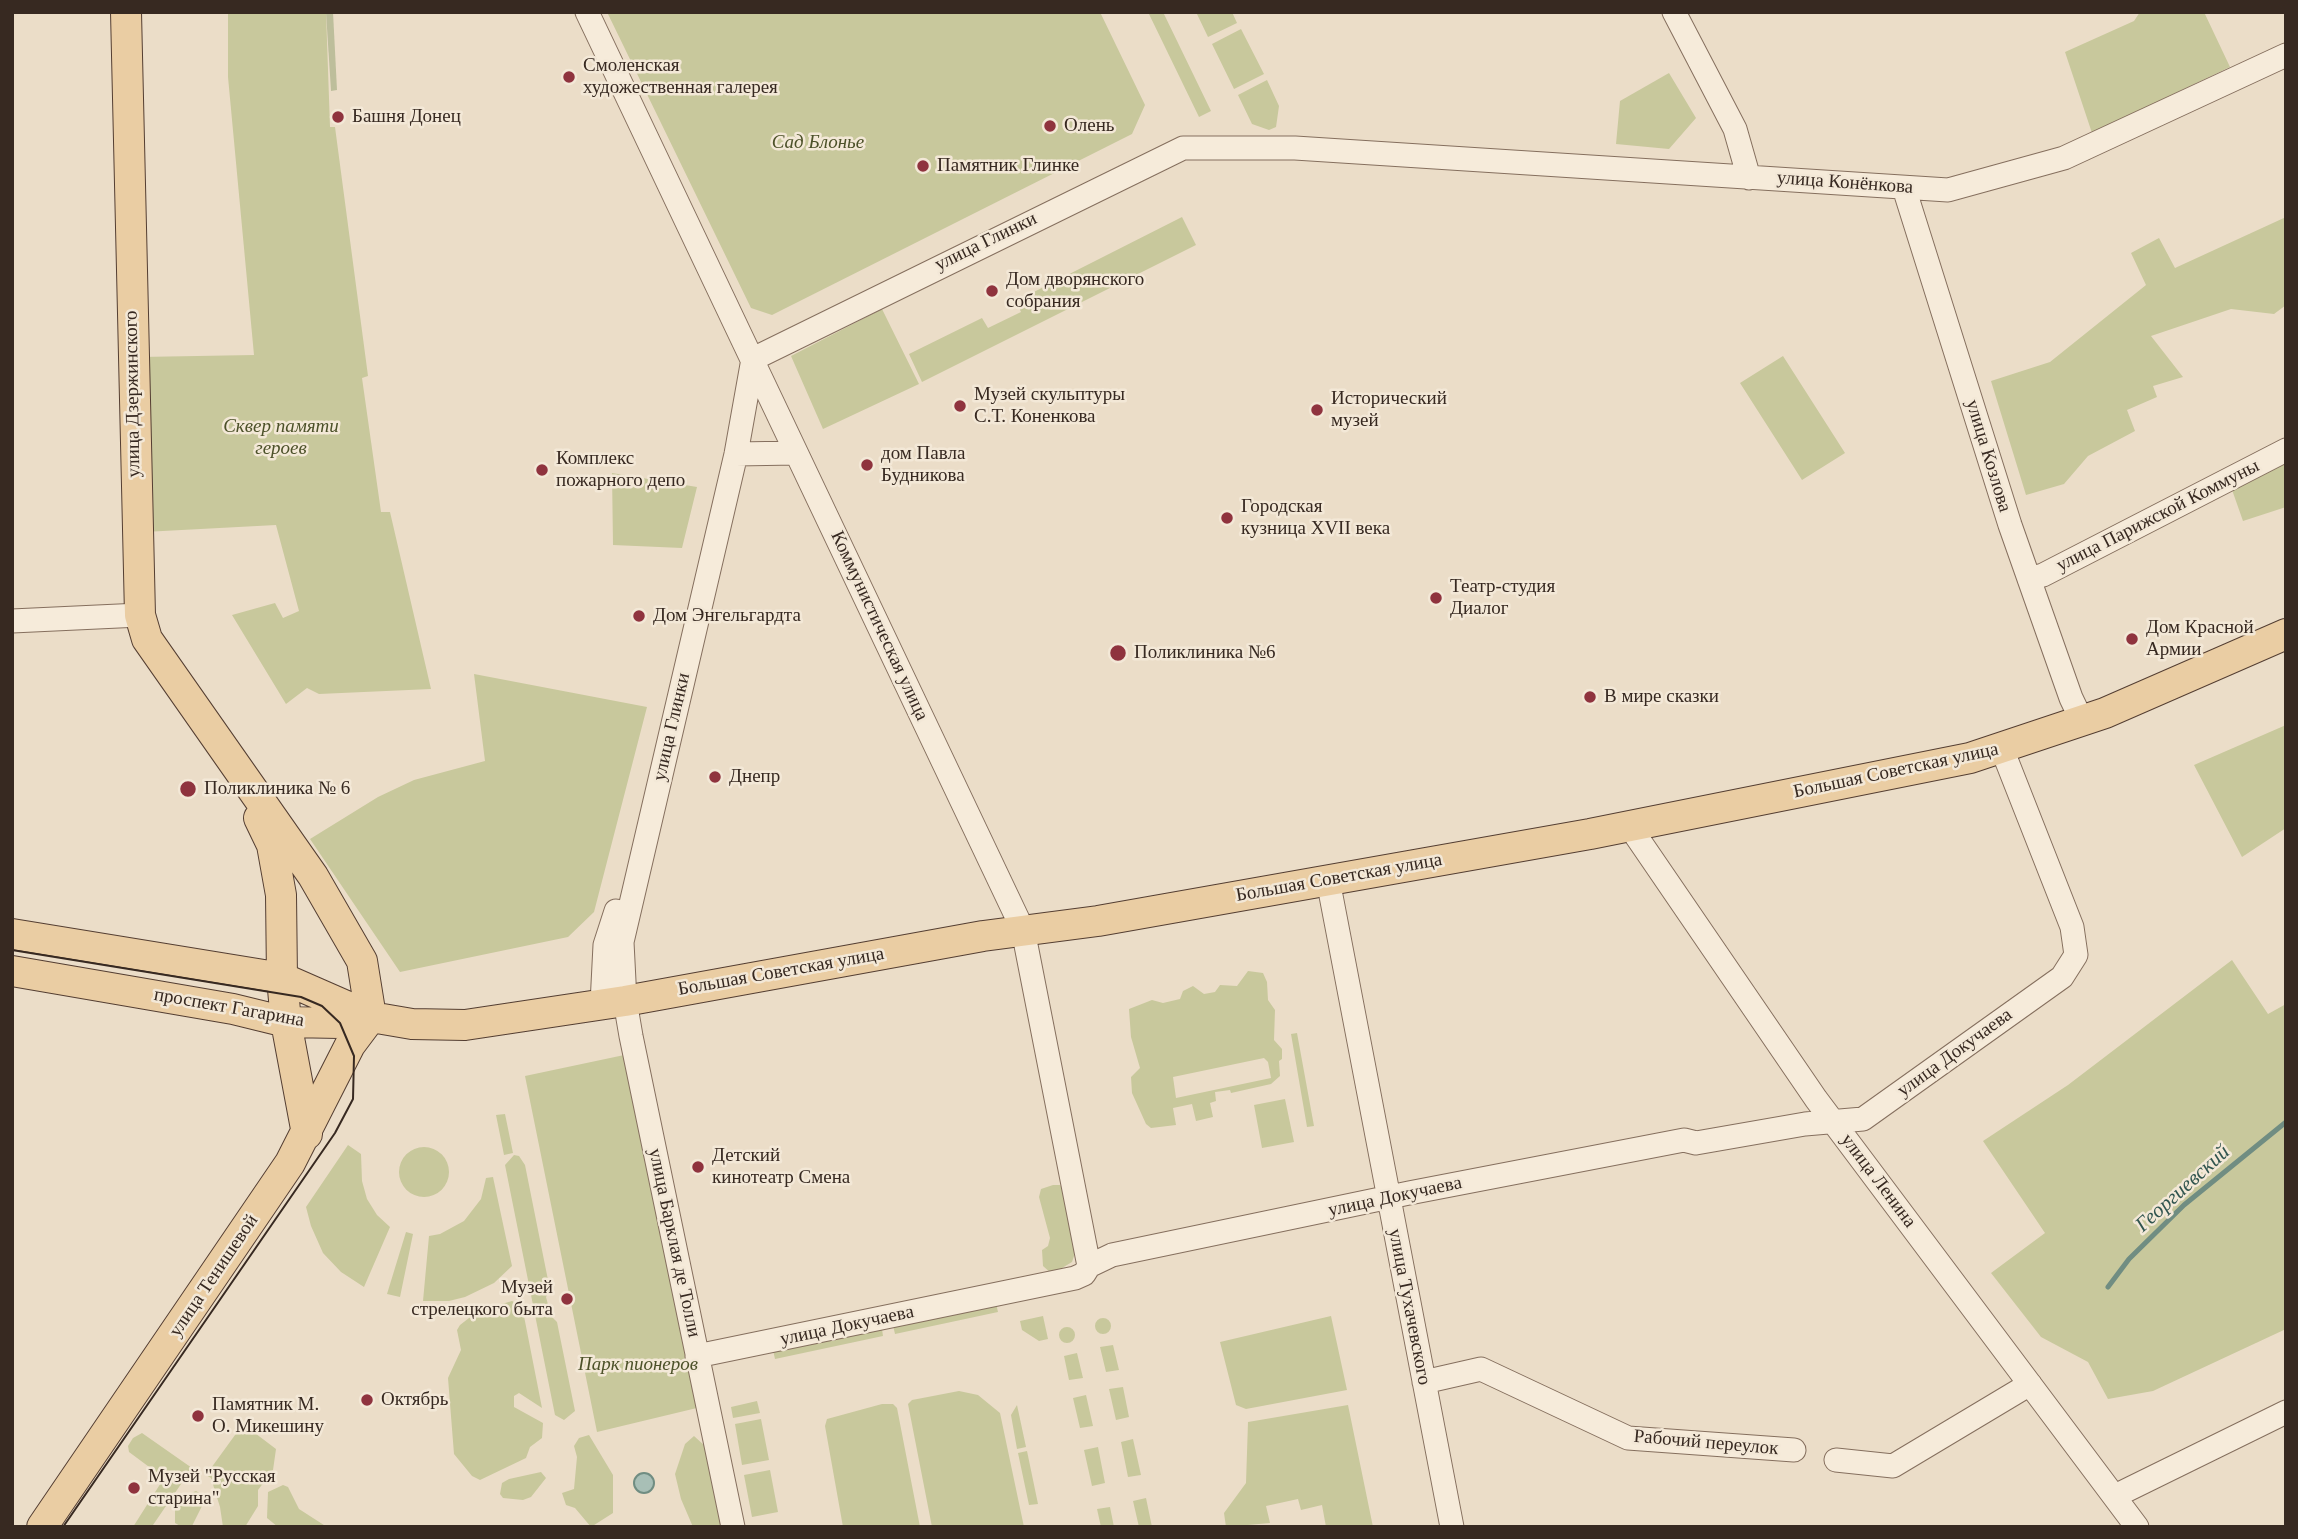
<!DOCTYPE html>
<html>
<head>
<meta charset="utf-8">
<style>
	body { margin:0 }
	#map { position:relative; width:2298px; height:1539px; overflow:hidden; background:#ebddc8; font-family:"Times New Roman",serif }
	canvas { display:block }
	.frame { position:absolute; inset:0; border:14px solid #372921; pointer-events:none }
</style>
</head>
<body>
<div id="map">
<canvas width="2298" height="1539"></canvas>
<div class="frame"></div>
</div>
<script>
const c = document.querySelector('canvas').getContext('2d');
c.lineJoin = 'round';
function fill(path, color) { c.fillStyle = color; c.fill(path, 'evenodd'); }
const poly = rows => new Path2D(rows.map(r => 'M' + r).join(''));
function trace(path, color, width, dash) { c.strokeStyle = color; c.lineWidth = width; c.lineCap = dash ? 'butt' : 'round'; c.setLineDash(dash || []); c.stroke(path); }
function label(font, color, halo, rows, align = 'center') {
  c.font = font + ' "Times New Roman",serif'; c.lineWidth = 5; c.setLineDash([]); c.textBaseline = 'middle'; c.strokeStyle = halo; c.fillStyle = color; for (const [text, x, y, turn = 0] of rows) {
    c.save(); c.translate(x, y); c.rotate((+turn || 0) * Math.PI / 180); c.textAlign = isNaN(turn) ? turn : align; if (halo) c.strokeText(text, 0, 0); c.fillText(text, 0, 0); c.restore();
  }
}
fill(poly([
	[228,12,326,12,330,127,335,127,368,376,362,378,381,512,390,512,431,689,319,694,307,688,286,704,232,615,275,603,283,618,299,611,276,525,144,532,140,357,254,355,228,77],
	[607,12,1100,12,1145,105,1132,134,772,315,751,308],
	[1148,12,1163,12,1211,111,1199,117],
	[1196,12,1232,12,1237,23,1208,37],
	[2140,12,2204,12,2230,67,2092,133,2065,52,2134,21],
	[1241,29,1264,74,1234,89,1212,44],
	[1669,73,1696,118,1669,149,1616,144,1620,101],
	[1267,80,1279,106,1276,127,1269,130,1252,124,1238,95],
	[1182,217,1196,245,922,382,909,354,982,318,988,328,1021,312,1016,301],
	[2286,217,2286,305,2274,314,2231,309,2151,336,2183,377,2153,386,2157,397,2127,410,2135,431,2088,456,2064,484,2026,495,1991,381,2050,362,2146,285,2131,253,2159,238,2175,268],
	[882,309,919,384,823,429,791,356],
	[1783,356,1845,453,1802,480,1740,383],
	[2286,459,2286,507,2243,521,2231,487],
	[612,473,697,487,682,548,613,545],
	[474,674,647,707,594,912,568,937,400,972,310,839,378,797,414,780,485,761],
	[2286,725,2286,828,2242,857,2194,765],
	[2232,960,2268,1014,2286,1004,2286,1329,2153,1391,2108,1399,2088,1362,2041,1337,1991,1273,2045,1233,1983,1141,2068,1085],
	[1248,971,1263,973,1267,982,1268,1000,1275,1010,1274,1040,1282,1049,1282,1059,1279,1061,1280,1076,1271,1084,1231,1093,1230,1090,1215,1092,1216,1101,1210,1103,1213,1117,1196,1121,1192,1104,1173,1108,1176,1125,1151,1128,1146,1124,1132,1093,1131,1077,1140,1068,1131,1037,1129,1009,1152,1000,1163,1003,1180,999,1183,991,1193,986,1204,994,1215,992,1220,985,1237,986],
	[1264,1058,1268,1062,1271,1078,1176,1098,1173,1077],
	[1297,1033,1314,1126,1307,1127,1291,1034],
	[629,1054,701,1407,597,1432,525,1076],
	[1285,1099,1294,1142,1262,1148,1254,1105],
	[505,1114,513,1153,504,1155,496,1115],
	[348,1145,361,1154,362,1181,367,1199,377,1215,390,1227,364,1287,341,1272,323,1253,311,1226,306,1207],
	'399 1172a25 25 0 1 1 50 0a25 25 0 1 1-50 0Z',
	[514,1155,519,1156,525,1165,550,1290,546,1297,551,1316,557,1322,575,1411,564,1420,555,1415,505,1165],
	[493,1177,512,1266,494,1283,465,1297,449,1301,423,1301,429,1236,440,1234,464,1221,481,1199,486,1178],
	[1053,1185,1060,1185,1066,1195,1075,1253,1072,1262,1052,1274,1043,1266,1042,1250,1048,1246,1050,1238,1039,1197,1041,1189],
	[406,1232,413,1234,400,1297,387,1294],
	[995,1299,998,1312,895,1334,892,1321],
	[512,1301,522,1306,542,1408,519,1393,514,1396,514,1407,543,1423,542,1438,530,1447,526,1458,480,1480,472,1476,454,1454,448,1378,461,1350,457,1330,460,1325,478,1311],
	[1043,1316,1048,1339,1039,1341,1022,1330,1020,1321],
	[1331,1316,1347,1390,1246,1409,1236,1405,1220,1342],
	'1095 1326a8 8 0 1 1 16 0a8 8 0 1 1-16 0Z',
	[881,1323,883,1336,775,1359,772,1346],
	'1059 1335a8 8 0 1 1 16 0a8 8 0 1 1-16 0Z',
	[1113,1345,1119,1370,1106,1372,1100,1347],
	[1077,1353,1083,1378,1069,1380,1064,1356],
	[1123,1387,1129,1417,1116,1420,1109,1389],
	[959,1391,978,1395,1000,1413,1024,1527,932,1527,908,1404,912,1400],
	[1086,1395,1093,1426,1080,1428,1073,1398],
	[757,1401,760,1413,733,1418,731,1407],
	[882,1404,893,1404,897,1408,920,1527,843,1527,825,1426,827,1419],
	[1017,1405,1026,1447,1017,1449,1011,1415],
	[1348,1405,1373,1527,1326,1527,1322,1505,1301,1510,1298,1499,1266,1506,1270,1523,1226,1527,1224,1513,1246,1483,1248,1422],
	[761,1419,769,1460,742,1465,735,1424],
	[243,1424,276,1449,273,1470,258,1490,258,1506,245,1527,223,1527,220,1507,211,1478,206,1475],
	[142,1433,192,1468,153,1525,133,1527,164,1478,129,1452,128,1446,133,1438],
	[589,1435,613,1475,613,1513,591,1527,575,1508,566,1505,562,1493,574,1489,577,1457,574,1446,579,1438],
	[694,1436,705,1446,724,1527,693,1527,681,1499,675,1474,685,1444],
	[1133,1439,1141,1475,1128,1477,1121,1442],
	[1098,1447,1105,1483,1092,1486,1084,1450],
	[1027,1451,1038,1504,1029,1505,1018,1453],
	[770,1470,778,1512,752,1517,744,1475],
	[541,1472,546,1478,531,1497,523,1500,503,1498,500,1494,502,1483,509,1479],
	[283,1485,288,1487,299,1509,327,1527,278,1527,267,1518,268,1492],
	[196,1491,203,1495,202,1506,192,1526,182,1527,175,1523,175,1507,181,1497],
	[1146,1498,1152,1527,1139,1527,1133,1501],
	[1110,1507,1114,1527,1101,1527,1097,1509]
]), '#c8c89c');
fill(poly([
	[326,12,333,12,337,90,331,91]
]), '#bdbe9b');
const water = poly([
	'634 1483a10 10 0 1 1 20 0a10 10 0 1 1-20 0Z'
]);
fill(water, '#a8bfb6');
trace(water, '#708d82', 2);
trace(poly([
	[2108,1287,2129,1259,2184,1205,2286,1122]
]), '#708d82', 5);
const minor = poly([
	[587,12,1023,930,1089,1266],
	[1674,12,1735,129,1749,178],
	[1904,188,2010,525,2071,698,2082,721],
	[753,359,1183,148,1295,148,1948,190,2064,158,2286,55],
	[736,454,796,453],
	[2029,579,2043,575,2286,450],
	[12,621,140,615],
	[1630,827,1816,1099,2137,1527],
	[1328,880,1452,1527],
	[602,1004,605,945,616,911],
	[697,1356,1075,1278,1084,1274,1089,1266,1112,1255,1409,1193,1684,1140,1696,1143,1805,1124,1863,1119,2062,977,2076,955,2072,927,2002,749],
	[1424,1382,1481,1369,1628,1438,1794,1450],
	[1836,1460,1893,1466,2030,1384],
	[2115,1496,2286,1412],
	[733,1527,631,1036,625,1001,622,942,736,454,753,359]
]);
const major = poly([
	[126,12,140,615,147,639,313,876,362,961,371,1017],
	[259,818,272,845,281,895,282,978,286,1022,307,1134],
	[12,934,282,978,371,1017,412,1024,465,1025,625,1001,983,936,1098,921,1590,834,1970,758,2105,713,2286,634],
	[12,971,233,1009,286,1022,340,1023,371,1017],
	[42,1527,290,1163,350,1045,371,1017]
]);
trace(minor, '#856f5e', 25);
trace(major, '#543e32', 32);
trace(minor, '#f6ebda', 23);
trace(major, '#eacda3', 30);
trace(poly([
	[12,950,301,997,322,1006,340,1023,354,1056,353,1099,335,1133,63,1527]
]), '#372921', 2);
for (const [x, y, r, color] of [
	[569,77,7,"#8f333e"],
	[338,117,7,"#8f333e"],
	[1050,126,7,"#8f333e"],
	[923,166,7,"#8f333e"],
	[992,291,7,"#8f333e"],
	[960,406,7,"#8f333e"],
	[1317,410,7,"#8f333e"],
	[867,465,7,"#8f333e"],
	[542,470,7,"#8f333e"],
	[1227,518,7,"#8f333e"],
	[1436,598,7,"#8f333e"],
	[639,616,7,"#8f333e"],
	[2132,639,7,"#8f333e"],
	[1118,653,9,"#8f333e"],
	[1590,697,7,"#8f333e"],
	[715,777,7,"#8f333e"],
	[188,789,9,"#8f333e"],
	[698,1167,7,"#8f333e"],
	[567,1299,7,"#8f333e"],
	[367,1400,7,"#8f333e"],
	[198,1416,7,"#8f333e"],
	[134,1488,7,"#8f333e"]
]) { const dot = new Path2D(); dot.arc(x, y, r, 0, 2 * Math.PI); c.fillStyle = color; c.fill(dot); trace(dot, '#f3e8d7', 2.5); }
label('19px', '#372921', '#f3e8d7', [
	["Смоленская",583,66],
	["художественная галерея",583,88],
	["Башня Донец",352,117],
	["Олень",1064,126],
	["Памятник Глинке",937,166],
	["Дом дворянского",1006,280],
	["собрания",1006,302],
	["Музей скульптуры",974,395],
	["С.Т. Коненкова",974,417],
	["Исторический",1331,399],
	["музей",1331,421],
	["дом Павла",881,454],
	["Будникова",881,476],
	["Комплекс",556,459],
	["пожарного депо",556,481],
	["Городская",1241,507],
	["кузница XVII века",1241,529],
	["Театр-студия",1450,587],
	["Диалог",1450,609],
	["Дом Энгельгардта",653,616],
	["Дом Красной",2146,628],
	["Армии",2146,650],
	["Поликлиника №6",1134,653],
	["В мире сказки",1604,697],
	["Днепр",729,777],
	["Поликлиника № 6",204,789],
	["Детский",712,1156],
	["кинотеатр Смена",712,1178],
	["Музей",553,1288,"right"],
	["стрелецкого быта",553,1310,"right"],
	["Октябрь",381,1400],
	["Памятник М.",212,1405],
	["О. Микешину",212,1427],
	["Музей \"Русская",148,1477],
	["старина\"",148,1499]
], 'left');
label('italic 19px', '#4c5129', '#f3e8d7', [
	["Сад Блонье",818,143],
	["Сквер памяти",281,427],
	["героев",281,449],
	["Парк пионеров",638,1365]
]);
label('19px', '#372921', '#f3e8d7', [
	["улица Конёнкова",1845,183,4],
	["улица Глинки",986,242,-26],
	["улица Дзержинского",133,394,-91],
	["улица Козлова",1988,456,73],
	["улица Парижской Коммуны",2158,516,-27],
	["Коммунистическая улица",879,626,65],
	["улица Глинки",672,727,-77],
	["Большая Советская улица",1896,771,-12],
	["Большая Советская улица",1339,878,-10],
	["Большая Советская улица",781,972,-10],
	["проспект Гагарина",229,1008,10],
	["улица Докучаева",1955,1053,-36],
	["улица Ленина",1878,1181,53],
	["улица Докучаева",1395,1197,-12],
	["улица Барклая де Толли",674,1243,78],
	["улица Тенишевой",214,1276,-56],
	["улица Тухачевского",1409,1307,79],
	["улица Докучаева",847,1326,-12],
	["Рабочий переулок",1706,1443,5]
]);
label('italic 21px', '#31554f', '#f3e8d7', [
	["Георгиевский",2183,1189,-42]
]);
</script>
</body>
</html>
